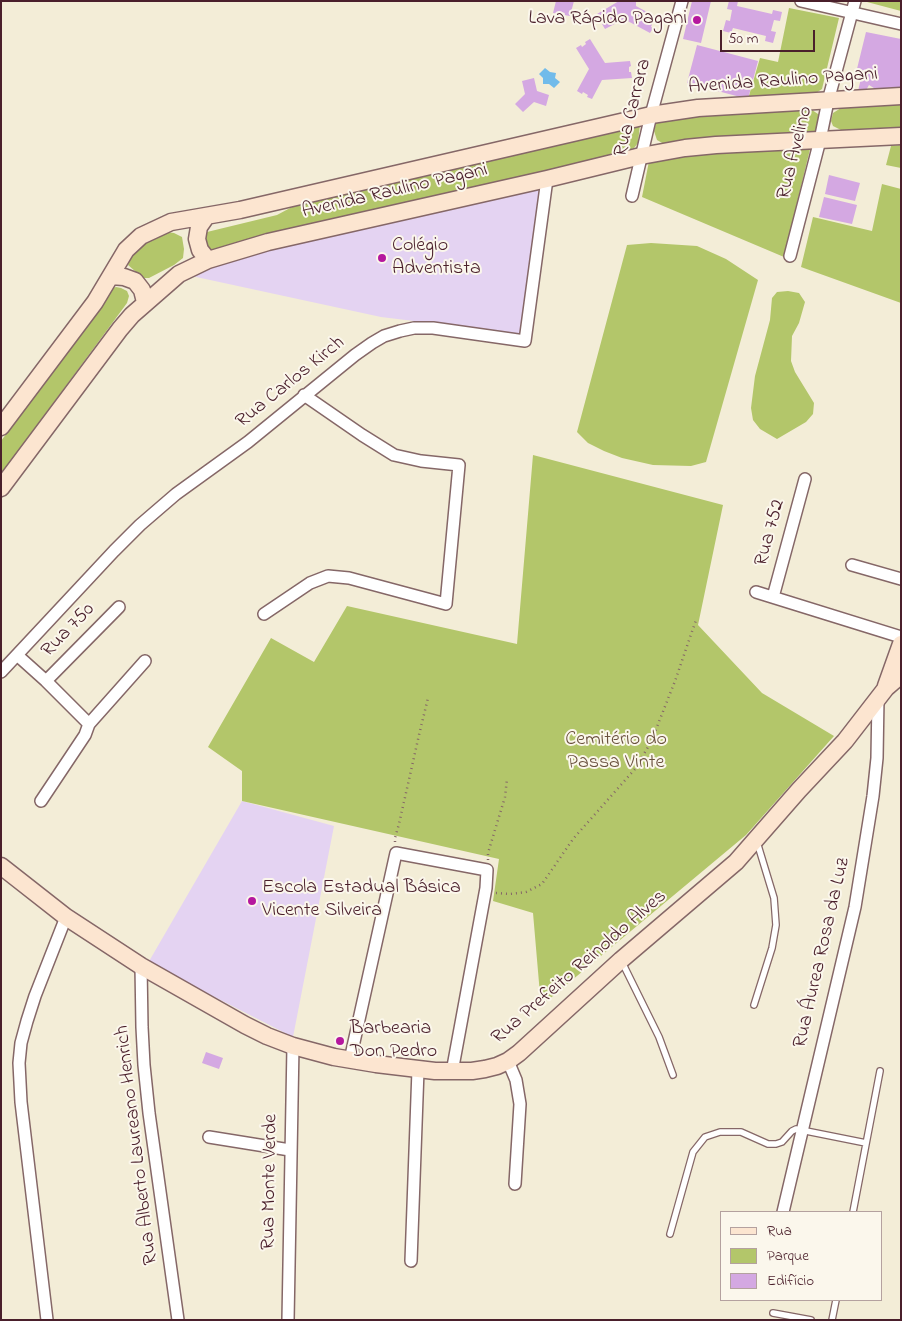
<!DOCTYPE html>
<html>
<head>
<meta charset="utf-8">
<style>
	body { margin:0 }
	#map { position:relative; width:902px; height:1321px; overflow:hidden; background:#f3edd7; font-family:"Indie Flower",sans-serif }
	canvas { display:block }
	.frame { position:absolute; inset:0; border:2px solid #4a1f2b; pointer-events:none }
	.legend { position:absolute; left:720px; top:1211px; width:162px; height:90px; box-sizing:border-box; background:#fbf7ec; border:1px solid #b4a19f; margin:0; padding:6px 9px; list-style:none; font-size:15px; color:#4a1f2b }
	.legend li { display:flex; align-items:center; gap:10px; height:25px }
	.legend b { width:25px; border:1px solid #b4a19f }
	.scale { position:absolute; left:720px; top:30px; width:95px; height:22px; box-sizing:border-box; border:2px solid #4a1f2b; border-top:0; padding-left:6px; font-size:15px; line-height:18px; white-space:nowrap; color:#4a1f2b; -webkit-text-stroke:4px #fbf7ec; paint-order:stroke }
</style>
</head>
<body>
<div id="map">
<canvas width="902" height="1321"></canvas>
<div class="frame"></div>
<ul class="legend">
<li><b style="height:6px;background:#fce5d0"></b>Rua</li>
<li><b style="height:14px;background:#b3c66a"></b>Parque</li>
<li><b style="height:14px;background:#d4a8e2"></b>Edifício</li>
</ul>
<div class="scale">50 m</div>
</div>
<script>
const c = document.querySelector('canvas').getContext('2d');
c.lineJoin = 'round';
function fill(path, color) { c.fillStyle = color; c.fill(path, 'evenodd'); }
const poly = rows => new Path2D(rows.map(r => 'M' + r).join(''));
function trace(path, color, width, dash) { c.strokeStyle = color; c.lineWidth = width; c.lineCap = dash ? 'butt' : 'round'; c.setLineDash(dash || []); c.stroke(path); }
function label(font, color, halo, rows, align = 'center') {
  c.font = font + ' "Indie Flower",sans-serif'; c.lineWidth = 4; c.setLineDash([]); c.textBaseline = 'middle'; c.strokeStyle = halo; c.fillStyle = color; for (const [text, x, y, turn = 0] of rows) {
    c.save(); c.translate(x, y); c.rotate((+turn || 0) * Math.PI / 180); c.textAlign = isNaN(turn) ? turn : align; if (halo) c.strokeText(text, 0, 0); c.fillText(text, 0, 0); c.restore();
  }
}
fill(poly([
	[540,186,521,334,381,317,187,275,270,248],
	[242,801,334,826,293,1037,148,963]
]), '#e4d3f2');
fill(poly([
	[867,1,901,1,901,11,867,2],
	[789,8,839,18,822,89,816,93,748,99,760,58,778,62],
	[901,104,901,128,853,131,841,130,833,126,831,121,833,113,841,108],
	[798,110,812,110,818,114,819,117,816,131,811,133,664,144,657,140,654,131,656,123,667,118],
	[640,124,638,143,634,148,629,150,502,184,213,250,206,247,204,237,207,232,277,215,292,207],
	[811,145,784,257,642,197,650,156],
	[901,145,901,168,886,165,891,146],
	[882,184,901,189,901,303,801,267,813,217,872,231],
	[165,232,174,233,182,237,184,249,183,258,174,265,149,278,143,278,128,265,129,262,133,255,142,245],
	[651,243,697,246,726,259,758,280,706,462,691,466,653,465,622,458,604,451,588,443,577,432,627,245],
	[116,287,121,288,127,291,129,296,127,303,1,474,1,441,92,319,110,289],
	[788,291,799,293,805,302,799,323,792,336,791,361,795,372,814,403,813,414,806,422,777,439,760,429,753,420,751,408,755,376,770,320,772,298,777,292],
	[533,455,723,505,698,625,762,693,834,736,746,835,541,1006,533,913,493,901,499,859,242,801,242,771,208,747,271,638,314,662,347,606,517,644]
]), '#b3c66a');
fill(poly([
	[545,68,550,72,556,73,555,78,560,82,554,88,549,84,543,84,543,78,539,74]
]), '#71bbea');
fill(poly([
	[556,1,574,1,570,16,564,15,565,13,560,12,559,14,553,13],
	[619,1,636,1,636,6,658,18,655,23,653,22,651,27,653,28,650,33,624,19,605,29,602,24,604,23,601,18,599,19,597,14],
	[692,1,711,1,701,43,683,39],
	[729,1,738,1,737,6,772,14,773,10,782,12,780,21,774,20,771,31,776,32,773,43,765,41,766,36,733,28,731,33,723,31,726,20,730,21,732,10,727,9],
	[866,32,901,39,901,88,898,87,898,93,882,93,869,85,865,92,858,91,861,78,855,77],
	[590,39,605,63,630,61,631,66,629,67,629,72,631,72,632,78,602,80,592,99,587,97,588,95,583,92,582,94,577,91,589,69,576,48,581,45,582,47,586,44,585,42],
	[697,45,758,61,748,99,687,83],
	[534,78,537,91,549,95,546,106,534,102,523,112,515,104,525,94,522,81],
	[829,175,860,183,855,201,825,194],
	[824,197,857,205,852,224,819,217],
	[206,1052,223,1058,219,1069,202,1063]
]), '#d4a8e2');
const lane = poly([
	[622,962,659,1037,673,1075],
	[754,1005,772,948,776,925,774,898,757,842],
	[853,1212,880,1071],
	[670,1234,693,1152,705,1137,720,1132,741,1132,768,1144,776,1144,782,1142,792,1131,796,1129,866,1143],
	[773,1313,811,1320],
	[832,1320,836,1300]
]);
const street = poly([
	[801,1,901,24],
	[632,196,651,115,682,1],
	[790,256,820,140,828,101,855,1],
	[852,565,901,579],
	[756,592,901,637],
	[773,597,805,479],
	[264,614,310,583,328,576,349,578,446,604,459,465,421,461,394,455,362,435,304,395],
	[17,655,46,681,89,724,85,735,41,801],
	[1,672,114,551,140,525,176,494,248,442,355,355,372,343,384,336,400,331,414,328,433,328,525,341,547,179],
	[46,681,119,607],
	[89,724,145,661],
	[141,966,142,1027,144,1065,149,1113,178,1320],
	[350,1060,396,853,487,870,486,888,452,1072],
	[508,1061,516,1080,520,1104,515,1184],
	[209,1137,290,1150],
	[783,1212,855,907,873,796,877,758,878,698],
	[411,1261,418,1070],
	[47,1320,21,1102,19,1063,21,1043,27,1021,35,996,66,917],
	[288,1320,293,1046]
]);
const secondary = poly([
	[206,217,199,227,197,239,200,250,208,260],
	[111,276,124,277,135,281,142,290,145,302],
	[1,427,95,302,126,250,141,236,171,222,240,210,651,115,698,108,901,96],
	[1,488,120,329,132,315,179,274,208,260,268,242,547,179,641,156,685,148,716,145,901,136],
	[886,686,901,644],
	[1,866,66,917,141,966,245,1025,267,1036,293,1046,334,1057,376,1064,435,1071,472,1071,485,1069,497,1066,508,1061,519,1053,621,960,736,862,799,790,845,741,886,688,901,675]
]);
trace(lane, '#856767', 8);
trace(street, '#856767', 14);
trace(secondary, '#856767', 19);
trace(poly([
	[395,842,395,838,399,824,419,735,428,698],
	[488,860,488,853,505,797,507,779],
	[496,893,510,894,526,892,542,884,573,839,635,769,651,742,675,681,696,620]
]), '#856767', 2.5, [1, 4]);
trace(lane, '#fff', 5.5);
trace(street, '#fff', 11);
trace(secondary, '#fce5d0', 16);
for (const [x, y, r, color] of [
	[697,20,5,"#b5179e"],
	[382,258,5,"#b5179e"],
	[252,901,5,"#b5179e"],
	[340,1041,5,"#b5179e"]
]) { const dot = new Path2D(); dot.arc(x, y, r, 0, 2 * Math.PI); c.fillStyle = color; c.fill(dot); trace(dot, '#fbf7ec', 2); }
label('20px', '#4a1f2b', '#fbf7ec', [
	["Lava Rápido Pagani",687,20,"right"],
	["Colégio",392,247],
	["Adventista",392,270],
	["Escola Estadual Básica",262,889],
	["Vicente Silveira",262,912],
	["Barbearia",350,1030],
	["Don Pedro",350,1053]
], 'left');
label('20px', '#4a1f2b', '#fbf7ec', [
	["Avenida Raulino Pagani",783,82,-4],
	["Rua Carrara",634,108,-76],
	["Rua Avelino",796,153,-76],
	["Avenida Raulino Pagani",395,192,-13],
	["Rua Carlos Kirch",291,383,-39],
	["Rua 752",771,533,-75],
	["Rua 750",69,631,-46],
	["Rua Áurea Rosa da Luz",823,953,-77],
	["Rua Prefeito Reinoldo Alves",580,968,-41],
	["Rua Alberto Laureano Henrich",138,1145,-97],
	["Rua Monte Verde",271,1182,-89]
]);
label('20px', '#6a513e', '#fbf7ec', [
	["Cemitério do",616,741],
	["Passa Vinte",616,764]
]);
</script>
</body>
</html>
